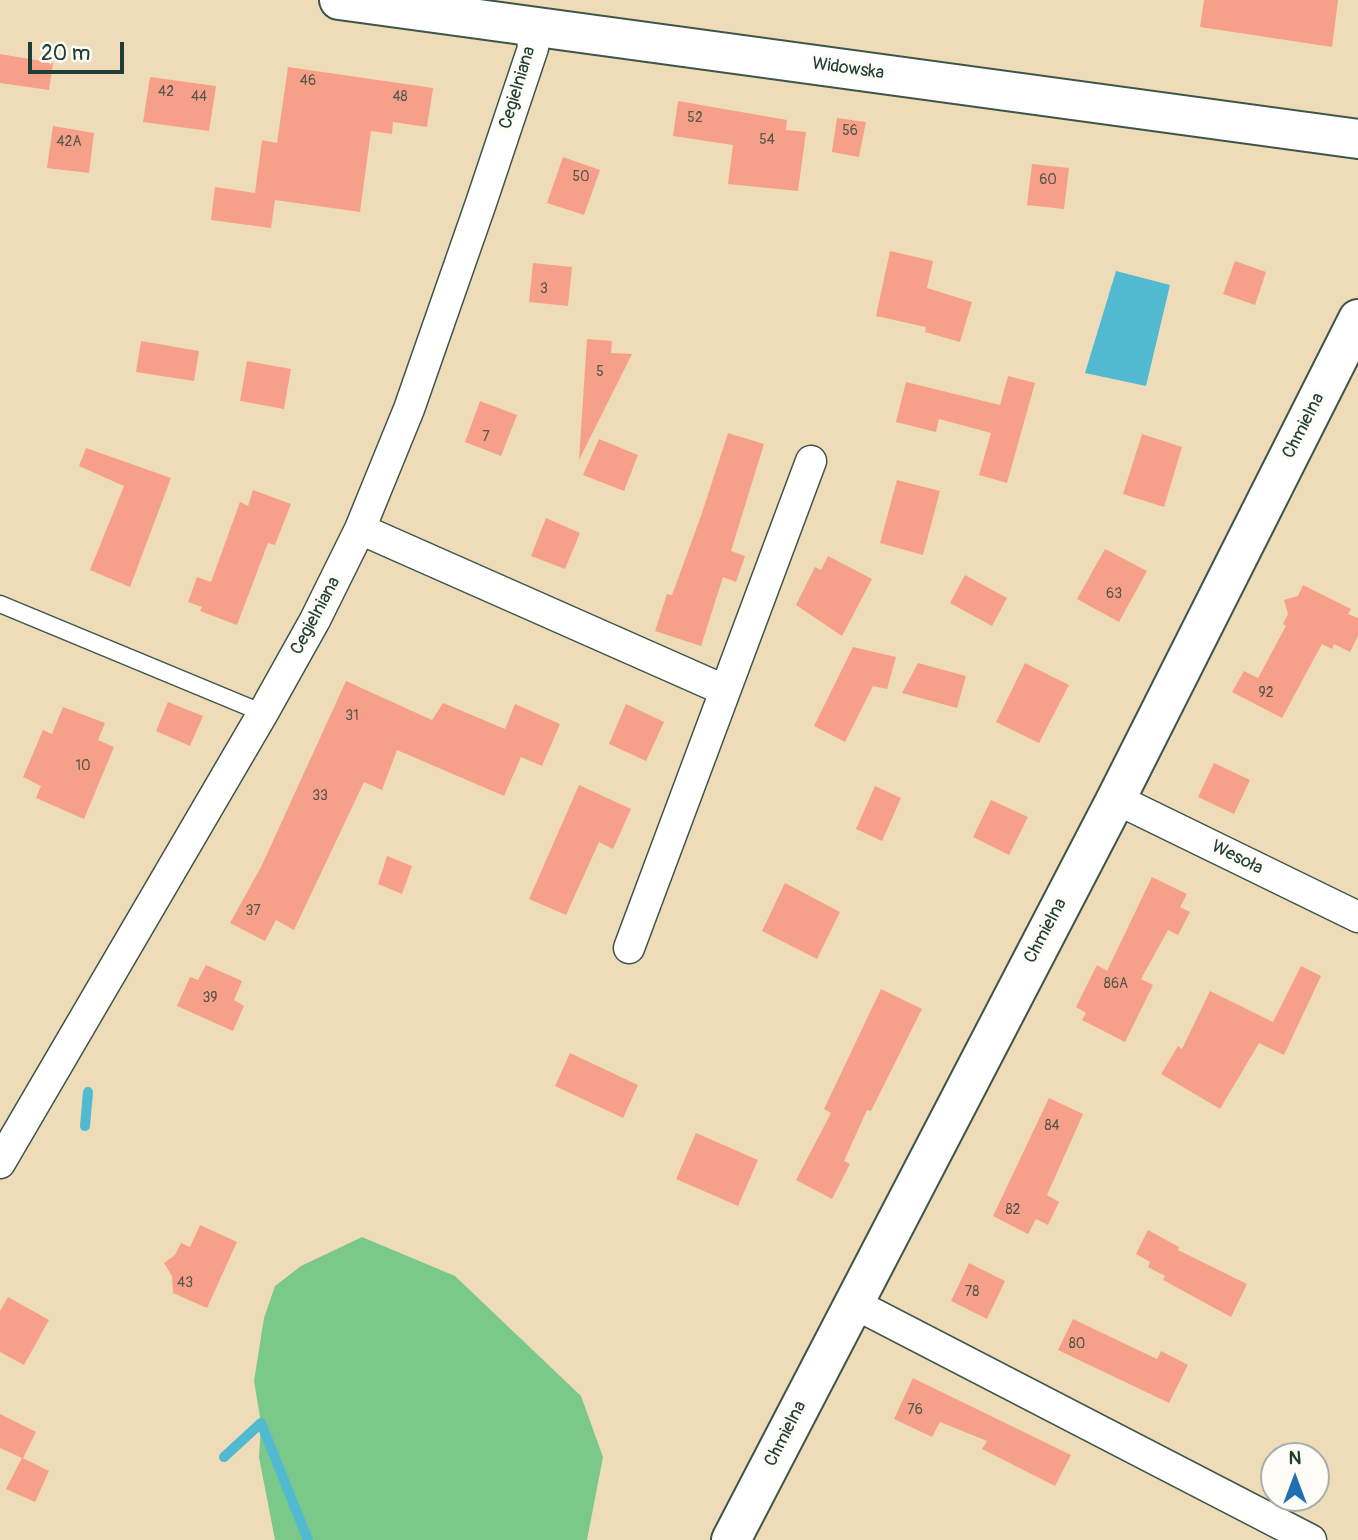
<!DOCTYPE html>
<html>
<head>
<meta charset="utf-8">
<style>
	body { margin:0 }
	#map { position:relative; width:1358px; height:1540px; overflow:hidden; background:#eedcb9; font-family:Pangolin,sans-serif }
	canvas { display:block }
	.north { position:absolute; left:1260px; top:1442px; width:70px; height:70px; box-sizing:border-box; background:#fdfcf7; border:2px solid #a4b0a9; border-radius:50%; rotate:0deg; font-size:19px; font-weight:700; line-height:28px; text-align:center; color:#1f3d34 }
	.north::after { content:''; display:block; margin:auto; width:24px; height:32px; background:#1f6fb2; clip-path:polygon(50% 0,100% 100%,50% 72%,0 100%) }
	.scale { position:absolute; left:28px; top:42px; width:96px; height:32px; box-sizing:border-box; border:4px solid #1f3d34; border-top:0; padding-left:9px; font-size:21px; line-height:24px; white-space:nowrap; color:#1f3d34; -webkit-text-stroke:5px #fdfcf7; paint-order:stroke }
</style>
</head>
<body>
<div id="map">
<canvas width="1358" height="1540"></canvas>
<div class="north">N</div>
<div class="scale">20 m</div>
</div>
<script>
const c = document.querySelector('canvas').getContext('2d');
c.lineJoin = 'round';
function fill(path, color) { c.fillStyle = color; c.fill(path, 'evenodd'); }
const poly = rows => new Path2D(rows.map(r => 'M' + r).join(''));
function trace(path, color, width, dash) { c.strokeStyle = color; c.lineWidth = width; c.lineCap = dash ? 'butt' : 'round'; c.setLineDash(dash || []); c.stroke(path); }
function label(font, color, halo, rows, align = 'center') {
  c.font = font + ' Pangolin,sans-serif'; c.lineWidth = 7; c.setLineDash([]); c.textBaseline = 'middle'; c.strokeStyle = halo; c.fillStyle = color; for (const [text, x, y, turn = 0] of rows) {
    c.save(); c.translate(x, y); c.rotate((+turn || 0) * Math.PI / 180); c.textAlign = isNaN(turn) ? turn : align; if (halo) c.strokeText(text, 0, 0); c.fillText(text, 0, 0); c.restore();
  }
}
fill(poly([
	[362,1237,455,1276,581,1396,603,1457,587,1540,275,1540,259,1457,261,1423,254,1381,264,1318,275,1286,301,1266]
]), '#7bc988');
fill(poly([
	[1116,271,1170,285,1146,386,1085,373]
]), '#52bad0');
trace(poly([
	[85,1126,88,1092],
	[224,1457,261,1423,308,1540]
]), '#52bad0', 10);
fill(poly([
	[1204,0,1338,0,1332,47,1200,27],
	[0,54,53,63,49,90,0,83],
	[288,67,433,88,427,127,393,122,392,134,371,131,360,212,275,200,271,228,211,220,215,187,255,193,262,140,277,143],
	[150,77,216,86,209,131,143,122],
	[678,101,787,120,786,130,806,132,798,191,728,184,733,145,673,136],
	[837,118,866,122,859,157,832,152],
	[53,126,94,133,89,173,47,168],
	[563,157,600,170,584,215,547,203],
	[1032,164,1069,168,1064,209,1027,205],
	[890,251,933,261,927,288,972,302,960,342,925,332,926,327,876,316],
	[1235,261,1266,272,1255,305,1223,294],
	[533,263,572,267,568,306,529,302],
	[587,339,612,341,611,353,632,354,579,460],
	[141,341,199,351,194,381,136,372],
	[247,361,291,369,284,409,240,401],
	[1008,376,1035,383,1007,483,979,475,991,433,939,419,936,432,896,422,906,382,1000,405],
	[480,401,517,415,501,456,465,442],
	[728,433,764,444,731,551,745,556,736,582,723,577,701,646,655,631,667,594,672,595,701,516],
	[1142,434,1182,447,1164,507,1123,494],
	[599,439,638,455,624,491,583,475],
	[86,448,171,478,130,587,90,570,124,486,79,466],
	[897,480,940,491,923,555,880,543],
	[253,490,291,504,275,545,268,543,237,625,200,611,202,607,188,602,197,577,211,582,240,502,248,506],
	[546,518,580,533,565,569,531,556],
	[1105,549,1147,571,1119,622,1077,599],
	[828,556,872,579,842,636,796,605,815,567,821,570],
	[965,575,1007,598,992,626,950,603],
	[1303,585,1351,609,1348,614,1358,618,1358,636,1350,652,1334,644,1332,649,1322,644,1282,718,1232,692,1244,671,1258,678,1286,626,1283,624,1288,614,1284,600,1298,596],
	[853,647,896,657,887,689,873,686,845,742,814,726],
	[918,663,966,676,957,708,902,693],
	[1025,663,1069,685,1039,743,996,722],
	[346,681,432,720,443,703,505,729,515,704,560,724,542,766,521,757,504,796,397,750,382,790,364,782,294,930,276,920,265,941,230,923,262,865],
	[168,702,203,716,190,746,156,731],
	[626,704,664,722,646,761,609,744],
	[63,707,105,723,98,740,114,747,84,819,36,798,41,786,23,777,43,730,52,734],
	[1214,763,1250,780,1234,814,1198,797],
	[579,785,631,809,613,849,599,842,566,915,529,899],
	[875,786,901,798,882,841,856,829],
	[991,800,1028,817,1009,855,973,837],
	[387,856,412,866,402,894,378,884],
	[1152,877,1187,894,1180,907,1190,912,1178,935,1168,930,1141,979,1153,985,1125,1042,1082,1020,1086,1013,1076,1007,1097,965,1107,971],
	[785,883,840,912,817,959,762,931],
	[206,965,242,981,234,1000,244,1006,233,1031,177,1006,190,977,198,980],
	[1301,966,1321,976,1284,1055,1259,1043,1220,1109,1161,1074,1178,1046,1182,1049,1210,991,1273,1022],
	[881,989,922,1009,871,1111,867,1110,844,1161,850,1164,832,1199,796,1180,831,1113,824,1109],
	[570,1053,638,1085,623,1118,555,1086],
	[1049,1098,1083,1114,1047,1195,1059,1202,1048,1225,1036,1219,1028,1234,993,1216],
	[696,1133,758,1160,738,1206,676,1179],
	[200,1225,237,1242,207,1308,173,1293,172,1276,164,1263,175,1255,181,1243,190,1247],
	[1148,1230,1179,1247,1178,1250,1247,1284,1231,1317,1163,1280,1165,1276,1148,1267,1150,1262,1136,1254],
	[969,1263,1005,1281,987,1319,951,1301],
	[8,1297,49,1320,24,1365,0,1352,0,1311],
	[1073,1319,1157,1359,1161,1351,1188,1365,1169,1403,1058,1350],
	[913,1378,1071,1455,1055,1486,982,1449,987,1441,940,1422,932,1437,894,1419],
	[0,1414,36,1432,23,1458,49,1471,35,1502,6,1489,22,1458,0,1448]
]), '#f7a089');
const lane = poly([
	[0,604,263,713]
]);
const street = poly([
	[360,529,724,690],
	[1116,799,1358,917],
	[629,948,811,461],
	[0,1163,263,713,315,620,360,529,409,409,481,203,533,48,531,26],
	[853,1303,1311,1540]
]);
const secondary = poly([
	[339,0,1358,139],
	[731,1540,1116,799,1358,319]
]);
trace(lane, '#3e5548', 19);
trace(street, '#3e5548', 33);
trace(secondary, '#3e5548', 42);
trace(lane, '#fff', 16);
trace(street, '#fff', 30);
trace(secondary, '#fff', 38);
label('14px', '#555649', null, [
	["46",308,81],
	["42",166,92],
	["44",199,97],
	["48",400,97],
	["52",695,118],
	["56",850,131],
	["54",767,140],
	["42A",69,142],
	["50",581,177],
	["60",1048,180],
	["3",544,289],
	["5",600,372],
	["7",486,437],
	["63",1114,594],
	["92",1266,693],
	["31",352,716],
	["10",83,766],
	["33",320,796],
	["37",253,911],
	["86A",1116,984],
	["39",210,998],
	["84",1052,1126],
	["82",1013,1210],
	["43",185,1283],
	["78",972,1292],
	["80",1077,1344],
	["76",915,1410]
]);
label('18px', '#1f3d34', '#fdfcf7', [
	["Widowska",848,69,8],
	["Cegielniana",518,88,-73],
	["Chmielna",1304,426,-63],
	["Cegielniana",316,616,-62],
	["Wesoła",1237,858,26],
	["Chmielna",1046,931,-62],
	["Chmielna",786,1434,-63]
]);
</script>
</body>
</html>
